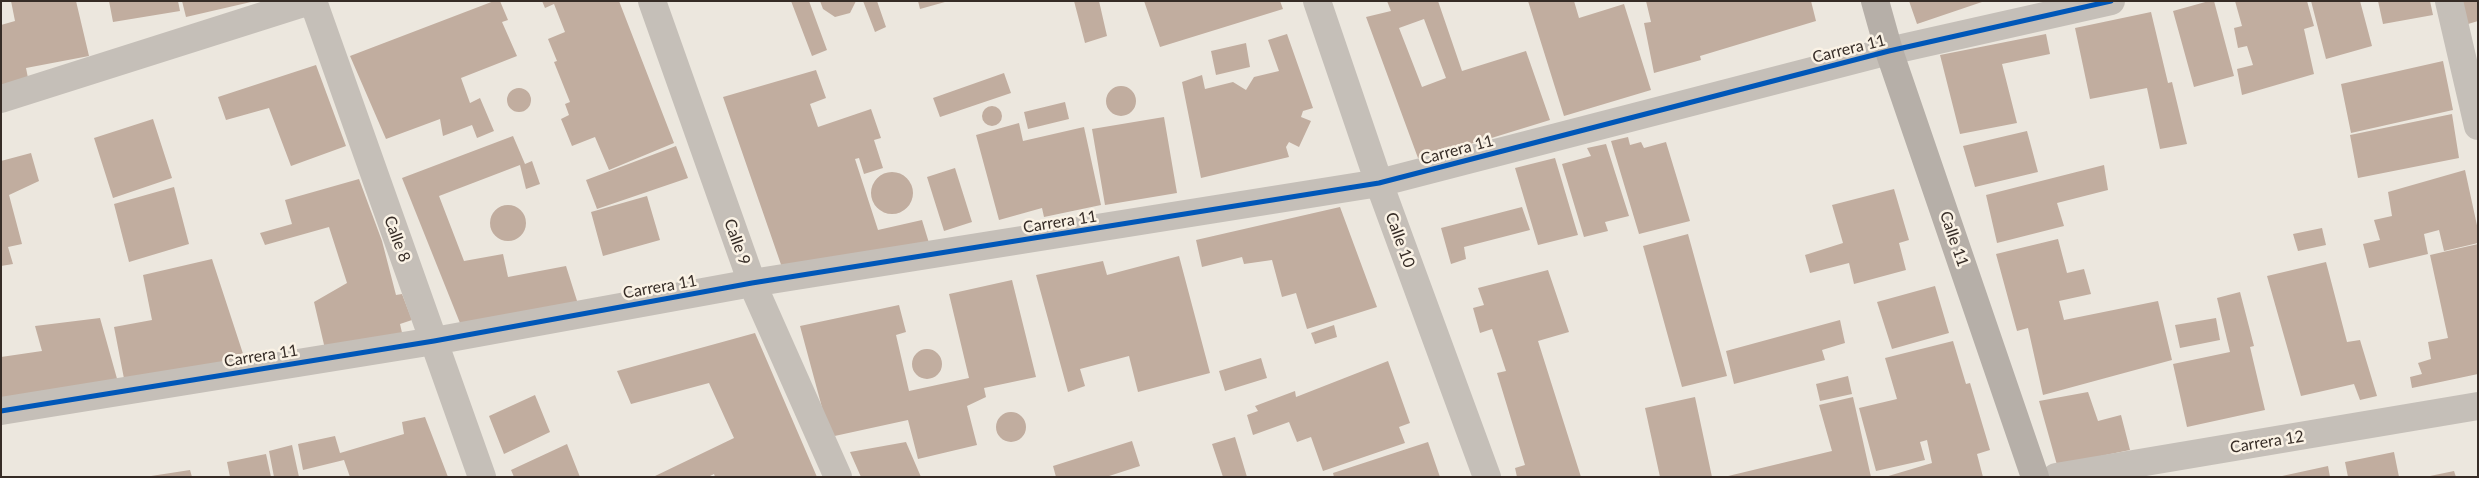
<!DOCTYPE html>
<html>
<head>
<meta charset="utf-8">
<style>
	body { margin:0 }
	#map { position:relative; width:2479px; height:478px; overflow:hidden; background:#ece7de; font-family:Lato,sans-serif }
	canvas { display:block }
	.frame { position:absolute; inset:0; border:2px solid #362c26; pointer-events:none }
</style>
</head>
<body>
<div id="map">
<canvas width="2479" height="478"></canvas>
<div class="frame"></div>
</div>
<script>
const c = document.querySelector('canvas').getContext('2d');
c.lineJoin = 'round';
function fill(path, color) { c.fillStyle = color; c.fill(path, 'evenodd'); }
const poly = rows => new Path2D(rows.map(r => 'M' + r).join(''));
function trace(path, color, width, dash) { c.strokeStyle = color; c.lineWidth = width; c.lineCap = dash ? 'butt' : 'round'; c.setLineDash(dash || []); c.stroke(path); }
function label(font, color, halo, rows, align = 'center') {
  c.font = font + ' Lato,sans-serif'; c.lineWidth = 5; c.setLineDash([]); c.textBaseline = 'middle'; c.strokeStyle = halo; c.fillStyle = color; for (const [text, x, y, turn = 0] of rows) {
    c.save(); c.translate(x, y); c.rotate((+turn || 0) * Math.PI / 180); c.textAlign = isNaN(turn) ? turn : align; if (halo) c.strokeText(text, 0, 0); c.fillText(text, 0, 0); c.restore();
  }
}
fill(poly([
	[11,1,76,1,89,56,26,68,29,83,1,89,1,25,15,21],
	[109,1,178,1,180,11,113,22],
	[182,1,251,1,251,2,186,17],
	[494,1,500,1,508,20,502,22,517,56,461,78,470,103,480,98,494,131,477,138,472,125,443,136,440,119,386,139,350,56],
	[542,1,619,1,674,143,609,170,595,137,572,146,561,119,569,115,565,104,570,102,554,62,557,61,548,39,565,32,554,4,545,8],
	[791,1,809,1,827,50,812,56],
	[820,1,856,1,850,13,835,17,823,9],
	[863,1,877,1,886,27,875,32],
	[918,1,945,1,945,2,920,9],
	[1074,1,1099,1,1107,36,1085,43],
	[1144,1,1280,1,1283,9,1160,47],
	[1387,1,1438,1,1462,71,1526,51,1550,120,1485,140,1418,158,1366,17,1391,11],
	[1424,19,1446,78,1422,87,1399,28],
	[1528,1,1574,1,1579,18,1624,4,1651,90,1564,116],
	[1646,1,1811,1,1816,21,1700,56,1701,60,1654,73,1644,23,1651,22],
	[1909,1,1982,1,1982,2,1917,24],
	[2209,1,2214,1,2234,76,2194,87,2173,11],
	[2235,1,2307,1,2314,26,2304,29,2314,74,2242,95,2237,69,2253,65,2247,46,2238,48,2234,28,2242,26],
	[2311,1,2360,1,2372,46,2326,59],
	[2378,1,2430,1,2433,15,2383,24],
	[2462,1,2478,1,2478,21,2468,24],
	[2151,12,2168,83,2172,82,2187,144,2160,149,2147,88,2090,99,2075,28],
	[1287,34,1313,108,1303,111,1301,117,1311,121,1299,147,1289,142,1286,147,1289,157,1201,178,1182,82,1202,75,1205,89,1233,82,1246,90,1254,77,1279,71,1268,40],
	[2046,34,2050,54,2002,64,2017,123,1960,134,1940,55],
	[1246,43,1250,67,1216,75,1211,51],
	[2443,61,2453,110,2351,133,2341,84],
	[316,65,346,146,291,166,269,108,226,120,218,97],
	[816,70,826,98,810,104,818,127,871,109,881,138,874,140,883,168,864,174,859,158,855,159,878,230,922,220,929,243,786,279,723,97],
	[1004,73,1011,93,940,117,933,98],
	'1106 101a15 15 0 1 1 30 0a15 15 0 1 1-30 0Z',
	'507 100a12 12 0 1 1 24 0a12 12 0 1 1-24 0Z',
	[1065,102,1069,119,1028,129,1024,112],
	'982 116a10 10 0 1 1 20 0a10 10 0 1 1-20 0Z',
	[2452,114,2459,158,2358,178,2350,135],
	[1164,117,1177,193,1105,205,1092,129],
	[153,119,172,178,113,198,94,138],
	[1019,123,1023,141,1084,127,1101,205,1044,217,1042,208,999,220,976,135],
	[2027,131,2038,172,1975,187,1963,146],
	[513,136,525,164,532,161,540,184,526,189,520,165,439,196,464,261,503,254,508,277,566,266,584,323,468,343,402,178],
	[1628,137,1630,145,1641,142,1644,148,1666,142,1690,221,1639,234,1611,141],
	[1606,144,1629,216,1605,222,1608,231,1584,237,1562,164,1591,156,1587,148],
	[676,146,688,178,597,209,586,180],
	[31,153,39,181,9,195,22,244,8,247,13,264,1,266,1,161],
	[1555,158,1578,235,1538,245,1515,168],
	[2104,165,2108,190,2057,203,2064,226,1997,243,1986,195],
	[955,168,972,222,944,231,927,177],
	[2465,170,2478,230,2478,243,2444,251,2439,230,2424,234,2428,254,2369,268,2363,244,2380,240,2374,220,2392,216,2388,192],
	'871 193a21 21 0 1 1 42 0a21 21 0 1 1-42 0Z',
	[359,179,382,241,396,295,402,294,412,320,400,324,403,337,329,366,314,302,347,283,329,227,265,245,260,233,292,224,285,200],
	[174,187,189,244,129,262,114,204],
	[1894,189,1909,240,1899,243,1906,270,1854,284,1849,263,1810,273,1805,255,1843,243,1832,205],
	[647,196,660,240,603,256,591,212],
	'490 223a18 18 0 1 1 36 0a18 18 0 1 1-36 0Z',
	[1340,207,1377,307,1307,329,1296,293,1282,297,1272,260,1244,264,1242,257,1202,267,1196,240],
	[1522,207,1530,230,1464,247,1466,259,1451,264,1441,228],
	[2322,228,2326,245,2298,251,2293,234],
	[1688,234,1727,376,1682,387,1643,246],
	[2058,239,2067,273,2084,269,2091,294,2059,301,2064,320,2158,301,2172,360,2043,395,2028,328,2017,331,1996,254],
	[2478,244,2478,374,2412,388,2410,377,2422,374,2418,363,2431,359,2428,342,2448,338,2430,255],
	[1179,256,1210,373,1138,392,1129,356,1080,369,1085,386,1068,392,1036,275,1103,261,1107,275],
	[212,259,249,372,127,394,114,327,152,320,143,275],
	[2326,262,2347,342,2360,340,2377,396,2360,400,2354,384,2301,396,2267,276],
	[1548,270,1569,332,1538,341,1581,477,1517,477,1515,468,1525,465,1497,373,1506,371,1492,329,1480,333,1473,308,1484,305,1478,288],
	[1012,280,1036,377,984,388,986,397,967,406,977,445,918,459,908,420,830,437,800,326,899,305,906,332,896,335,909,391,969,378,949,294],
	[1935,286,1949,333,1892,349,1877,302],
	[2240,292,2254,346,2250,347,2265,410,2187,427,2173,364,2230,352,2217,298],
	[100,318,123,400,1,412,1,357,42,351,35,326],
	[2216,318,2220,340,2180,348,2175,325],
	[1840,320,1845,343,1822,350,1825,360,1734,384,1726,351],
	[1334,325,1337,337,1315,344,1311,333],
	[755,333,817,477,715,477,714,474,708,477,653,477,734,438,709,383,631,404,617,371],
	[1953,341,1966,384,1970,383,1990,450,1977,454,1983,477,1885,477,1932,463,1927,440,1920,442,1925,460,1876,471,1859,408,1897,399,1885,358],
	'912 364a15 15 0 1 1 30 0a15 15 0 1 1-30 0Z',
	[1261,358,1267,378,1225,391,1219,371],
	[1388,361,1410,423,1399,427,1405,443,1323,471,1311,437,1297,442,1289,422,1253,435,1247,415,1258,411,1255,406,1295,391,1296,397],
	[1848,376,1852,394,1820,401,1816,384],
	[2088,392,2098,421,2121,415,2130,450,2057,465,2039,401],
	[535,395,550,432,504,454,489,416],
	[1695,397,1712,477,1660,477,1645,408],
	[1853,397,1871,477,1724,477,1832,451,1819,405],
	'996 427a15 15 0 1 1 30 0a15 15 0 1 1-30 0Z',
	[425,417,448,477,350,477,344,460,303,470,298,444,335,436,340,453,404,434,402,422],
	[1235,437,1247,477,1223,477,1212,444],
	[1132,441,1140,466,1106,477,1056,477,1053,466],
	[906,442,921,477,861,477,850,452],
	[1428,442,1440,477,1334,477,1333,473],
	[567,444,580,477,514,477,511,470],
	[292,445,299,477,274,477,269,451],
	[2394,452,2399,477,2348,477,2345,462],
	[266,454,271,477,230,477,227,462],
	[2328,466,2330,477,2282,477,2282,476],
	[190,470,192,477,151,477,151,476],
	[2454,471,2456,477,2430,477,2430,476]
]), '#c1ad9f');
trace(poly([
	[313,1,482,477],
	[652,1,752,283,838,477],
	[1317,1,1379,183,1487,477],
	[2449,1,2478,126],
	[1,99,310,1],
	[1,411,434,341,752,283,1379,183,1889,51,2111,1],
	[2056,477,2478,406]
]), '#c5bfb8', 28);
trace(poly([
	[1875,1,1889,51,2035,477]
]), '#b6afa8', 28);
trace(poly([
	[1,411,434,341,752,283,1379,183,1889,51,2111,1]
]), '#0057b8', 5);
label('16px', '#362c26', '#faf2e5', [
	["Carrera 11",1849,49,-14],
	["Carrera 11",1457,150,-15],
	["Carrera 11",1060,222,-9],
	["Calle 8",397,239,70],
	["Calle 11",1954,239,71],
	["Calle 10",1400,240,70],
	["Calle 9",737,242,70],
	["Carrera 11",660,287,-10],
	["Carrera 11",261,356,-9],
	["Carrera 12",2267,442,-9]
]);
</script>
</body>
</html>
